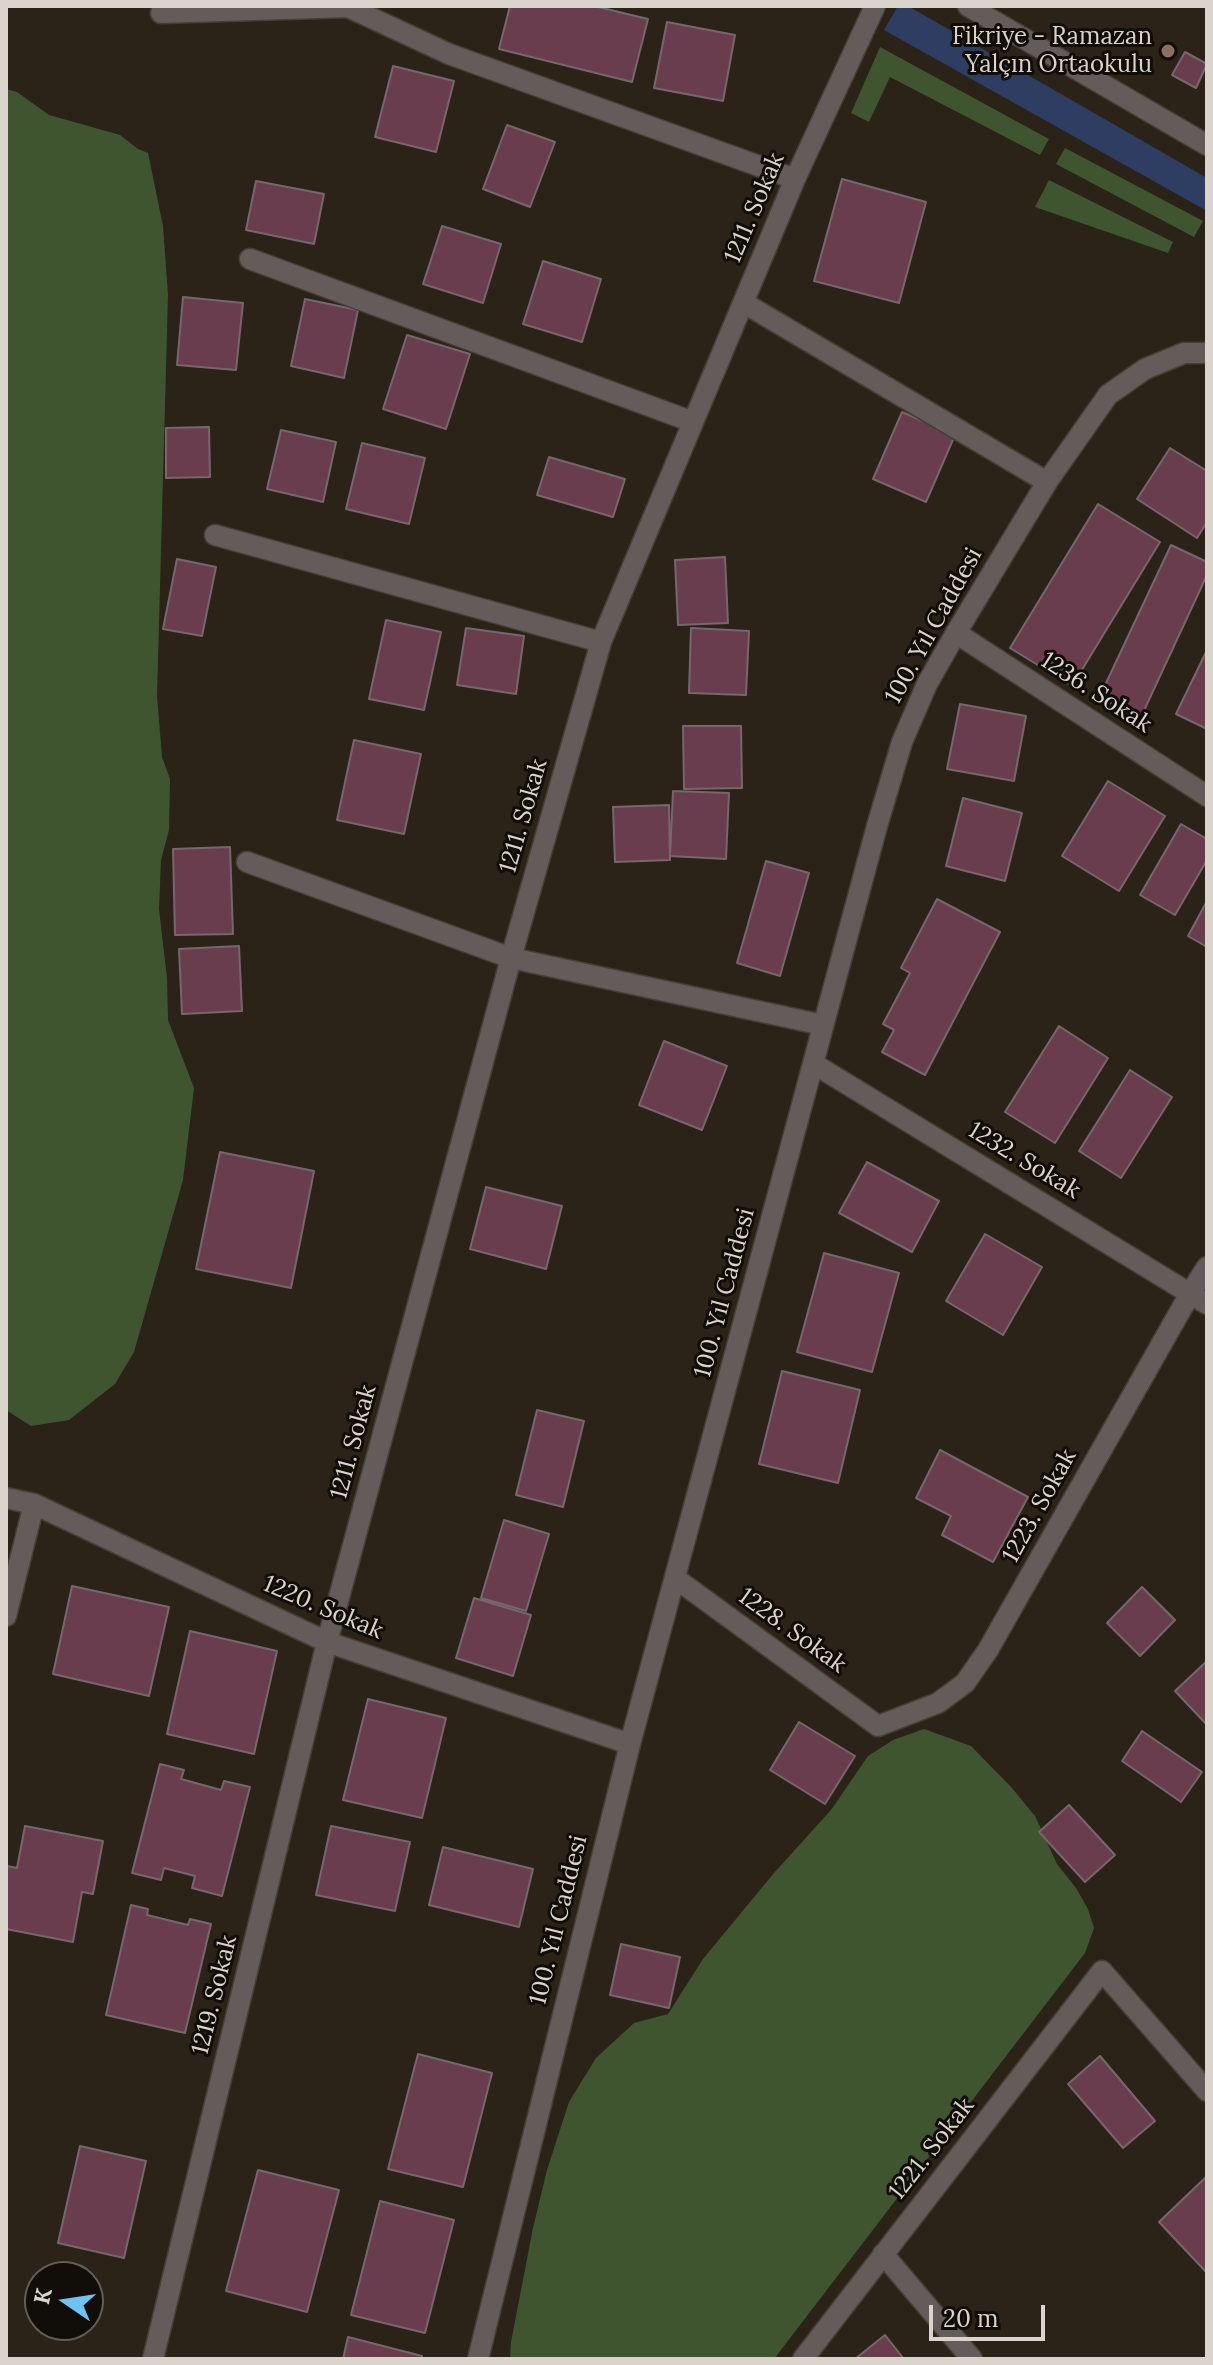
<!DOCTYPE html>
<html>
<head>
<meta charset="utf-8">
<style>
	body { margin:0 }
	#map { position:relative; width:1213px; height:2365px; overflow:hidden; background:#2b2318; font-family:Lora,serif }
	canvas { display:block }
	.frame { position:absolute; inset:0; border:8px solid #dad4cd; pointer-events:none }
	.north { position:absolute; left:24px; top:2261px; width:80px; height:80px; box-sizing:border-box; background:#110d09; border:2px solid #615d57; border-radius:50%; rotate:283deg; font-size:22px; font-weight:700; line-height:32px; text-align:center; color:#dad4cd }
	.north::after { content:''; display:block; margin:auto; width:28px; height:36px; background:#6fc2f4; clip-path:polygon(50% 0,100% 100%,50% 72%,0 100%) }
	.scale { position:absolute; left:929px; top:2305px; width:116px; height:36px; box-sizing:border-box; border:4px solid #dad4cd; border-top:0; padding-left:10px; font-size:24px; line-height:28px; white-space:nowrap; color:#dad4cd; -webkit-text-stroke:6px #110d09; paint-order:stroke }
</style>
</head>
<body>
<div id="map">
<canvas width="1213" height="2365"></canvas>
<div class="frame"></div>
<div class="north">K</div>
<div class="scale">20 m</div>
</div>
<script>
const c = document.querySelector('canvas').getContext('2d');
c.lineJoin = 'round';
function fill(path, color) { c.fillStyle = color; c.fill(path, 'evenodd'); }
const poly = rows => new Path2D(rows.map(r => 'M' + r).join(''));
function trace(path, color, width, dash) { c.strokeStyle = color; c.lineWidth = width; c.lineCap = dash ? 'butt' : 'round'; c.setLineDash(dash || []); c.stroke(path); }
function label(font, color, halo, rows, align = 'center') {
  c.font = font + ' Lora,serif'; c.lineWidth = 6; c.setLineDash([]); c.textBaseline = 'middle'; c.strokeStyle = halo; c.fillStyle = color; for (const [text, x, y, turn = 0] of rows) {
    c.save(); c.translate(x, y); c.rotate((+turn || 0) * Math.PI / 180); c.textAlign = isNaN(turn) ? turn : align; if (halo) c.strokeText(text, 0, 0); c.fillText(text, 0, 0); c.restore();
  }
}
fill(poly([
	[880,47,1049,139,1040,155,890,77,869,122,851,113],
	[6,89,17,92,49,115,120,135,138,149,148,153,163,226,168,295,157,696,162,757,170,779,169,830,161,860,159,909,167,978,168,1020,194,1088,183,1180,134,1352,115,1384,69,1420,31,1426,6,1410],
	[1065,148,1203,221,1194,237,1056,164],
	[1049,180,1173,242,1168,253,1035,207],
	[924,1729,971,1746,1012,1788,1035,1816,1057,1864,1076,1888,1088,1909,1094,1928,1085,1953,774,2359,510,2359,511,2342,533,2228,547,2170,569,2102,596,2058,634,2023,668,2014,703,1959,774,1873,831,1810,868,1756,893,1740]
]), '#3f5530');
fill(poly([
	[898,6,908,6,1207,178,1207,211,884,30]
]), '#2e3e62');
const building = poly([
	[510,6,594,6,648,19,632,82,499,49,510,6],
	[667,22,735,35,723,101,654,88,667,22],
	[1185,52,1207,64,1196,88,1172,75,1185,52],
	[393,66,454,81,436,152,375,137,393,66],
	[507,125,555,142,530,207,483,189,507,125],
	[842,179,926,202,899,303,814,281,842,179],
	[256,181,324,194,314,244,246,230,256,181],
	[442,226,501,244,483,303,423,284,442,226],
	[543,261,601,279,582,342,523,324,543,261],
	[183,297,243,303,236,370,177,365,183,297],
	[305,299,358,310,344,378,291,366,305,299],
	[407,335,470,354,446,429,383,409,407,335],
	[902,412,955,435,926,502,873,479,902,412],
	[209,427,210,477,166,478,166,428,209,427],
	[281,430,336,442,323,502,267,489,281,430],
	[362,443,425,458,409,524,346,509,362,443],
	[1170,448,1207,471,1207,522,1197,538,1137,499,1170,448],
	[549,457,625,479,613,517,537,495,549,457],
	[1098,504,1160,542,1072,686,1010,648,1098,504],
	[1171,545,1207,562,1207,575,1141,717,1099,698,1171,545],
	[725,557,728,623,678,625,675,560,725,557],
	[177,559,216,567,202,636,163,629,177,559],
	[386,620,441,632,424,710,369,699,386,620],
	[466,628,524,636,516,694,457,685,466,628],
	[691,628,749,631,746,695,689,693,691,628],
	[1207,650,1207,729,1176,714,1207,650],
	[960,704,1026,716,1014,781,947,769,960,704],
	[683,726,741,726,742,788,684,789,683,726],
	[354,740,421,754,404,834,337,820,354,740],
	[1108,781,1165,816,1119,891,1062,856,1108,781],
	[673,791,729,793,726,859,670,856,673,791],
	[963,798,1022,813,1005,881,946,866,963,798],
	[669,805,670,860,615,862,613,807,669,805],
	[1181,824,1207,839,1207,860,1175,915,1140,895,1181,824],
	[230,847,233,934,175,935,173,849,230,847],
	[766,861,809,873,780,976,737,963,766,861],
	[937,899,1000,932,925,1075,882,1052,894,1030,883,1024,910,973,901,968,937,899],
	[1207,901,1207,947,1188,936,1207,901],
	[239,946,242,1011,182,1014,179,949,239,946],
	[1059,1026,1108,1058,1055,1143,1005,1112,1059,1026],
	[664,1041,727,1066,702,1130,639,1105,664,1041],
	[1130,1070,1172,1097,1121,1178,1079,1151,1130,1070],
	[220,1152,314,1171,291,1288,196,1269,220,1152],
	[867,1162,939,1201,912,1252,839,1213,867,1162],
	[486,1187,562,1206,546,1269,470,1249,486,1187],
	[985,1234,1042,1267,1003,1335,946,1301,985,1234],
	[824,1253,899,1273,872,1372,797,1352,824,1253],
	[782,1371,860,1390,838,1483,759,1464,782,1371],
	[537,1410,584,1421,563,1507,516,1495,537,1410],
	[940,1450,1028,1497,993,1562,942,1535,951,1516,916,1498,940,1450],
	[504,1520,549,1534,526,1611,481,1598,504,1520],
	[72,1586,169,1607,149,1696,53,1674,72,1586],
	[1142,1587,1175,1620,1140,1656,1107,1623,1142,1587],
	[474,1598,531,1615,513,1676,456,1658,474,1598],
	[190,1631,277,1651,254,1754,167,1734,190,1631],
	[1207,1661,1207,1725,1175,1691,1207,1661],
	[368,1699,446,1718,422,1818,343,1800,368,1699],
	[799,1722,855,1756,825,1804,770,1770,799,1722],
	[1142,1731,1202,1772,1181,1802,1122,1761,1142,1731],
	[160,1764,184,1770,181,1779,221,1790,224,1781,250,1787,222,1896,192,1888,195,1876,164,1868,161,1880,132,1873,160,1764],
	[1069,1805,1115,1855,1085,1882,1039,1832,1069,1805],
	[25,1826,103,1841,93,1894,82,1892,73,1942,6,1929,6,1871,7,1866,17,1868,25,1826],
	[331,1826,410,1842,395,1911,316,1895,331,1826],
	[443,1847,533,1869,519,1927,429,1905,443,1847],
	[131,1905,148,1909,147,1915,188,1925,190,1919,211,1924,185,2033,106,2015,131,1905],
	[621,1944,680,1957,669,2008,610,1995,621,1944],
	[418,2054,492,2073,463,2187,388,2169,418,2054],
	[1100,2056,1155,2121,1123,2148,1068,2084,1100,2056],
	[80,2146,146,2161,124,2258,58,2243,80,2146],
	[258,2170,339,2190,307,2312,226,2291,258,2170],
	[1207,2176,1207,2273,1159,2222,1207,2176],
	[380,2201,454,2220,425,2333,351,2315,380,2201],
	[885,2335,904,2359,855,2359,885,2335],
	[348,2337,422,2356,422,2359,343,2359,348,2337]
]);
fill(building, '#693d4e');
trace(building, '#77666c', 2);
const minor = poly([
	[968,6,1207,145],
	[161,13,348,7,449,54,795,179],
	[250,259,693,422],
	[744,303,1047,482],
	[215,535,601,642],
	[956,633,1207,796],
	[247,862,511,958,823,1025],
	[814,1064,1207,1304],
	[6,1498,34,1504,327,1642,630,1744],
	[675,1578,878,1726,938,1703,965,1683,988,1650,1191,1292,1207,1267],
	[6,1616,34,1504],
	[883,2254,972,2359],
	[153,2359,327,1642,511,958,601,642,795,179,875,6],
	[803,2359,1102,1971,1207,2091]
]);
const tertiary = poly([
	[478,2359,630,1744,877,826,902,742,927,684,956,633,1047,482,1108,395,1145,369,1184,353,1207,353]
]);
trace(minor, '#473f35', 23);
trace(tertiary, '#473f35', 23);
trace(minor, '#645c5b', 20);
trace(tertiary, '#645c5b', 20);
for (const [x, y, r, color] of [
	[1168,51,8,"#8d6e63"]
]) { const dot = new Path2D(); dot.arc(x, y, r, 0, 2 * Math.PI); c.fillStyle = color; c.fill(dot); trace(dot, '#110d09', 3); }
label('24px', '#dad4cd', '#110d09', [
	["Fikriye - Ramazan",1152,37],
	["Yalçın Ortaokulu",1152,65]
], 'right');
label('24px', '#dad4cd', '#110d09', [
	["1211. Sokak",755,208,-67],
	["100. Yıl Caddesi",934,626,-61],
	["1236. Sokak",1096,693,33],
	["1211. Sokak",524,816,-74],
	["1232. Sokak",1024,1161,31],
	["100. Yıl Caddesi",725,1293,-75],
	["1211. Sokak",354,1442,-75],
	["1223. Sokak",1040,1506,-61],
	["1220. Sokak",323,1608,23],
	["1228. Sokak",792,1631,36],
	["100. Yıl Caddesi",559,1920,-76],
	["1219. Sokak",215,1995,-76],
	["1221. Sokak",932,2149,-52]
]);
</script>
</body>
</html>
